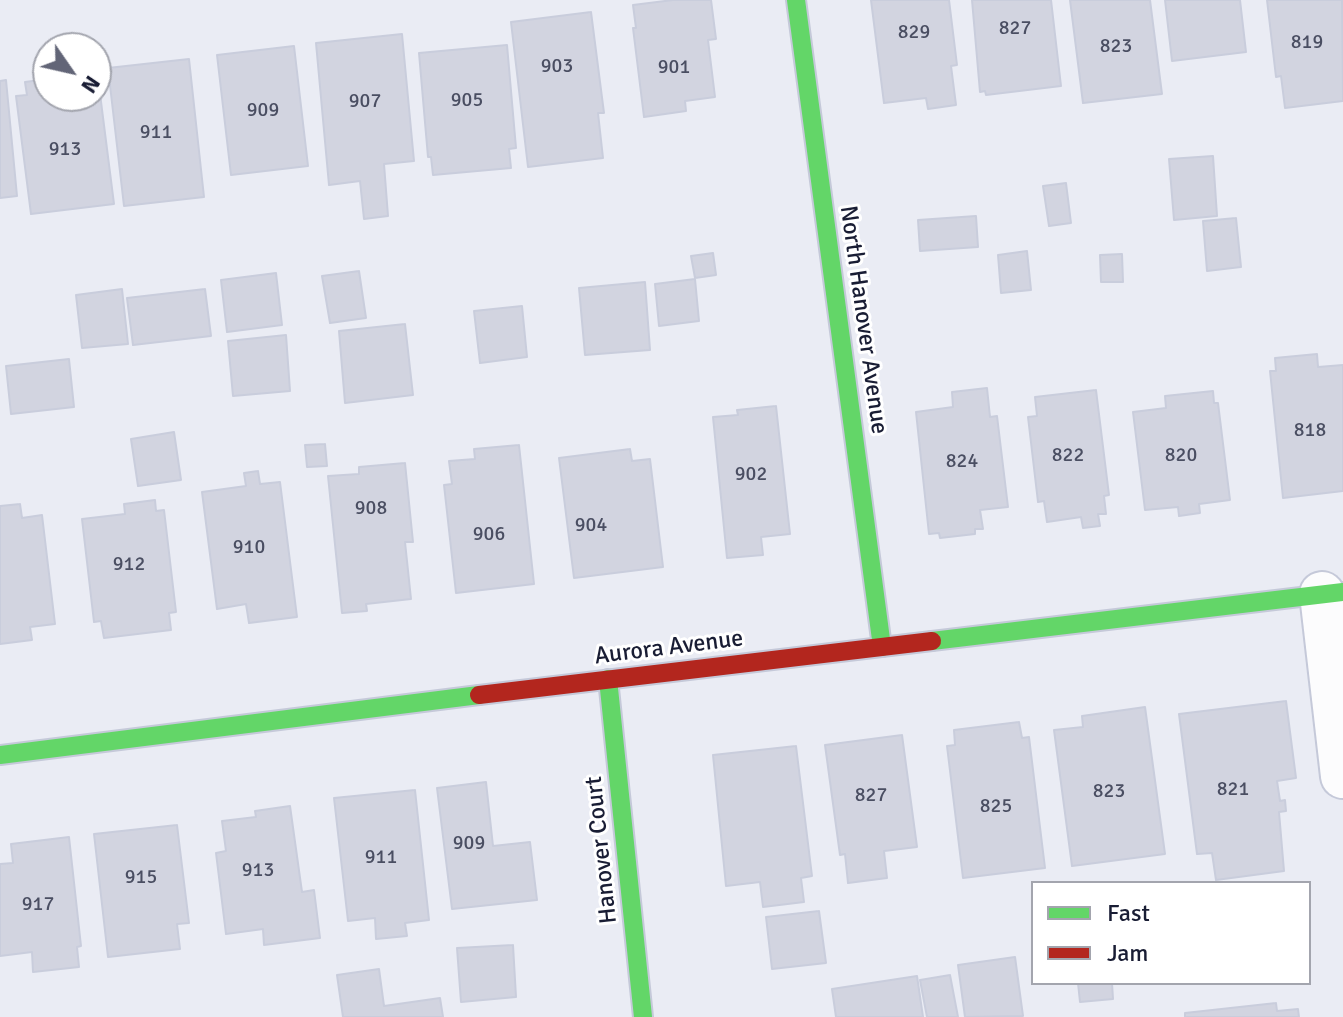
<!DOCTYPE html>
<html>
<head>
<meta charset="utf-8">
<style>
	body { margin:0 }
	#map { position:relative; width:1343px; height:1017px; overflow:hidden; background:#eaecf4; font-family:Signika,sans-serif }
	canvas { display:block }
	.legend { position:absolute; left:1031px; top:881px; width:280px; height:104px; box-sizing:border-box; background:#fff; border:2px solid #a3a5ae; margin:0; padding:10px 14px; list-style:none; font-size:24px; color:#191d34 }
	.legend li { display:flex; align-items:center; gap:16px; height:40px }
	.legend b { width:40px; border:2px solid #a3a5ae }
	.north { position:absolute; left:32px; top:32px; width:80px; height:80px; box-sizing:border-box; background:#fff; border:2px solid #a3a5ae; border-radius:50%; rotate:124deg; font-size:22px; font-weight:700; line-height:32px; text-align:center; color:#191d34 }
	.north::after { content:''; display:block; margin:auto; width:28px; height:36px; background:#626577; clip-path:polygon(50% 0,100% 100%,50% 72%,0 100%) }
</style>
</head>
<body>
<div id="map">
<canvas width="1343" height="1017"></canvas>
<ul class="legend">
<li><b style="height:10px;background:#63d668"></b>Fast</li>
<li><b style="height:10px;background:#b3261e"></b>Jam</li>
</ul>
<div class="north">N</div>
</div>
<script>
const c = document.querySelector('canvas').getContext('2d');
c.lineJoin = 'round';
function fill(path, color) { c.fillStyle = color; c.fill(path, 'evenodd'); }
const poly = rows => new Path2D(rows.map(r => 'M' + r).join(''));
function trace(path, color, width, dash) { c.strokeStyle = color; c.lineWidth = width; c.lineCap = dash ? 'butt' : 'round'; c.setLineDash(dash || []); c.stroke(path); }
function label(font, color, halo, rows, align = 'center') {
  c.font = font + ' Signika,sans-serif'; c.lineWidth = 6; c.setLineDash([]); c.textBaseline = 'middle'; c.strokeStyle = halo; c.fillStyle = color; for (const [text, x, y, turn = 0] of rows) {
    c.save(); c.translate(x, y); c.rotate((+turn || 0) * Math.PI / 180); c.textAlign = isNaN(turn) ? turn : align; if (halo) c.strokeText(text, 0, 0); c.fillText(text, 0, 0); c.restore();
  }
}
const building = poly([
	[673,0,711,0,716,39,708,40,715,97,685,101,686,111,644,117,633,28,636,28,633,5,673,0],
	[871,0,949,0,957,65,951,66,956,105,928,109,926,98,884,103,871,0],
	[972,0,1051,0,1061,86,986,95,985,91,980,92,972,0],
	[1070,0,1150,0,1162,94,1083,103,1070,0],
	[1165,0,1240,0,1246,52,1172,61,1165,0],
	[1267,0,1342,0,1343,101,1285,108,1281,76,1276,77,1267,0],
	[591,12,604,113,598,113,603,158,528,167,511,22,591,12],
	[402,34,414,161,384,164,388,216,364,219,360,181,329,185,316,43,402,34],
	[507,45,516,148,509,149,511,168,433,175,431,157,428,157,419,53,507,45],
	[294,46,308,166,231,175,217,55,294,46],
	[189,59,204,197,124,206,108,68,189,59],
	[48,79,48,96,96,96,96,86,99,86,114,204,31,214,16,96,27,95,25,82,48,79],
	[6,80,17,196,0,198,0,81,6,80],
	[1213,156,1217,216,1174,220,1169,159,1213,156],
	[1066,183,1071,223,1049,226,1043,186,1066,183],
	[976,216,978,247,920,251,918,220,976,216],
	[1236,218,1241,267,1207,271,1203,221,1236,218],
	[1027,251,1031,290,1001,293,998,255,1027,251],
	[713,253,716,275,695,278,691,256,713,253],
	[1122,254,1123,282,1101,282,1100,255,1122,254],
	[359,271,366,318,330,323,322,276,359,271],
	[276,273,282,325,227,332,221,280,276,273],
	[695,279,699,321,659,326,655,284,695,279],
	[645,282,650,350,585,355,579,288,645,282],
	[122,289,128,344,82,348,76,295,122,289],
	[205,289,211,336,133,345,127,298,205,289],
	[522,306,527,357,480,363,474,311,522,306],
	[405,324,413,395,345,403,339,331,405,324],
	[286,335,290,391,233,396,228,341,286,335],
	[1317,354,1318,367,1343,365,1343,491,1283,498,1270,371,1276,371,1275,358,1317,354],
	[69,359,74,407,11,414,6,366,69,359],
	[987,388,990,417,997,416,1008,507,980,510,983,529,975,529,975,534,940,538,939,533,929,534,916,412,953,407,952,392,987,388],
	[1096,390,1109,495,1104,496,1106,514,1098,514,1100,526,1083,528,1081,517,1047,522,1044,501,1038,502,1028,417,1037,416,1035,397,1096,390],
	[1213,391,1214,403,1218,403,1230,500,1199,504,1200,513,1179,516,1178,507,1145,510,1133,412,1166,408,1165,396,1213,391],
	[776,406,790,534,761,537,763,555,727,558,713,417,738,415,737,410,776,406],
	[174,432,181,480,138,486,131,439,174,432],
	[325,444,327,466,307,467,305,445,325,444],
	[519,445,534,584,456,593,444,485,452,484,449,461,475,459,474,449,519,445],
	[630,449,632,461,650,459,663,567,574,578,559,458,630,449],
	[405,463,413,542,405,542,411,599,366,604,367,611,342,613,328,476,359,474,359,467,405,463],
	[258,471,260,484,280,482,297,617,249,623,246,604,217,609,202,492,246,486,244,473,258,471],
	[155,500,156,511,164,510,176,612,169,613,171,630,104,638,101,621,94,622,82,519,125,514,124,504,155,500],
	[20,504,22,518,42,515,55,624,30,627,32,640,0,644,0,506,20,504],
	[1286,701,1296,778,1277,781,1280,801,1285,800,1286,811,1279,812,1284,871,1216,880,1212,853,1197,854,1179,714,1286,701],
	[1145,707,1165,854,1072,866,1054,730,1083,727,1082,716,1145,707],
	[1019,722,1022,738,1029,737,1045,868,963,878,947,746,955,745,954,730,1019,722],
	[902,735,917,847,884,851,887,878,848,883,845,854,840,855,825,745,902,735],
	[796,746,812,876,801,878,804,902,763,907,760,882,726,886,713,755,796,746],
	[486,782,493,846,530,842,537,900,452,909,437,788,486,782],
	[415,790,429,920,405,923,407,936,376,939,375,918,348,921,334,798,415,790],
	[290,806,302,892,314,890,320,938,264,945,263,929,226,934,216,853,226,851,222,821,256,817,255,811,290,806],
	[177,825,189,923,177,924,180,949,108,957,94,834,177,825],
	[69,837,81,946,77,947,79,967,33,972,32,952,0,956,0,864,13,863,11,844,69,837],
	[819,911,826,963,772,969,766,917,819,911],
	[513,945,516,997,461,1002,457,948,513,945],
	[1015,957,1023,1016,965,1017,958,965,1015,957],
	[379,969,384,1006,440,998,443,1017,343,1017,337,975,379,969],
	[950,975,958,1017,927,1017,920,980,950,975],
	[917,976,923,1017,836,1017,832,989,917,976],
	[1078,983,1112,983,1113,999,1080,1002,1078,983],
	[1276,1003,1277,1011,1298,1009,1299,1017,1185,1017,1185,1013,1276,1003]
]);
fill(building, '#d2d4e0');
trace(building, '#c9cddc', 2);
const street = poly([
	[1322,594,1343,776]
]);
const fast = poly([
	[796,0,882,647],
	[932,641,1343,592],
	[608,679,643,1017],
	[0,755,479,695]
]);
const jam = poly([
	[479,695,932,641]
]);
trace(street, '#c5c9d9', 48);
trace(fast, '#c5c9d9', 22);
trace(jam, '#c5c9d9', 22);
trace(street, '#fcfcfd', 44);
trace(fast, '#63d668', 18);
trace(jam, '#b3261e', 18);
label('20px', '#4a4e62', null, [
	["827",1015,29],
	["829",914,33],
	["819",1307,43],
	["823",1116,47],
	["903",557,67],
	["901",674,68],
	["905",467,101],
	["907",365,102],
	["909",263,111],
	["911",156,133],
	["913",65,150],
	["818",1310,431],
	["822",1068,456],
	["820",1181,456],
	["824",962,462],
	["902",751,475],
	["908",371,509],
	["904",591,526],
	["906",489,535],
	["910",249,548],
	["912",129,565],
	["821",1233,790],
	["823",1109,792],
	["827",871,796],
	["825",996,807],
	["909",469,844],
	["911",381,858],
	["913",258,871],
	["915",141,878],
	["917",38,905]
]);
label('24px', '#191d34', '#fff', [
	["North Hanover Avenue",863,320,82],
	["Aurora Avenue",669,648,-7],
	["Hanover Court",602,850,-96]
]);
</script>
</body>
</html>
